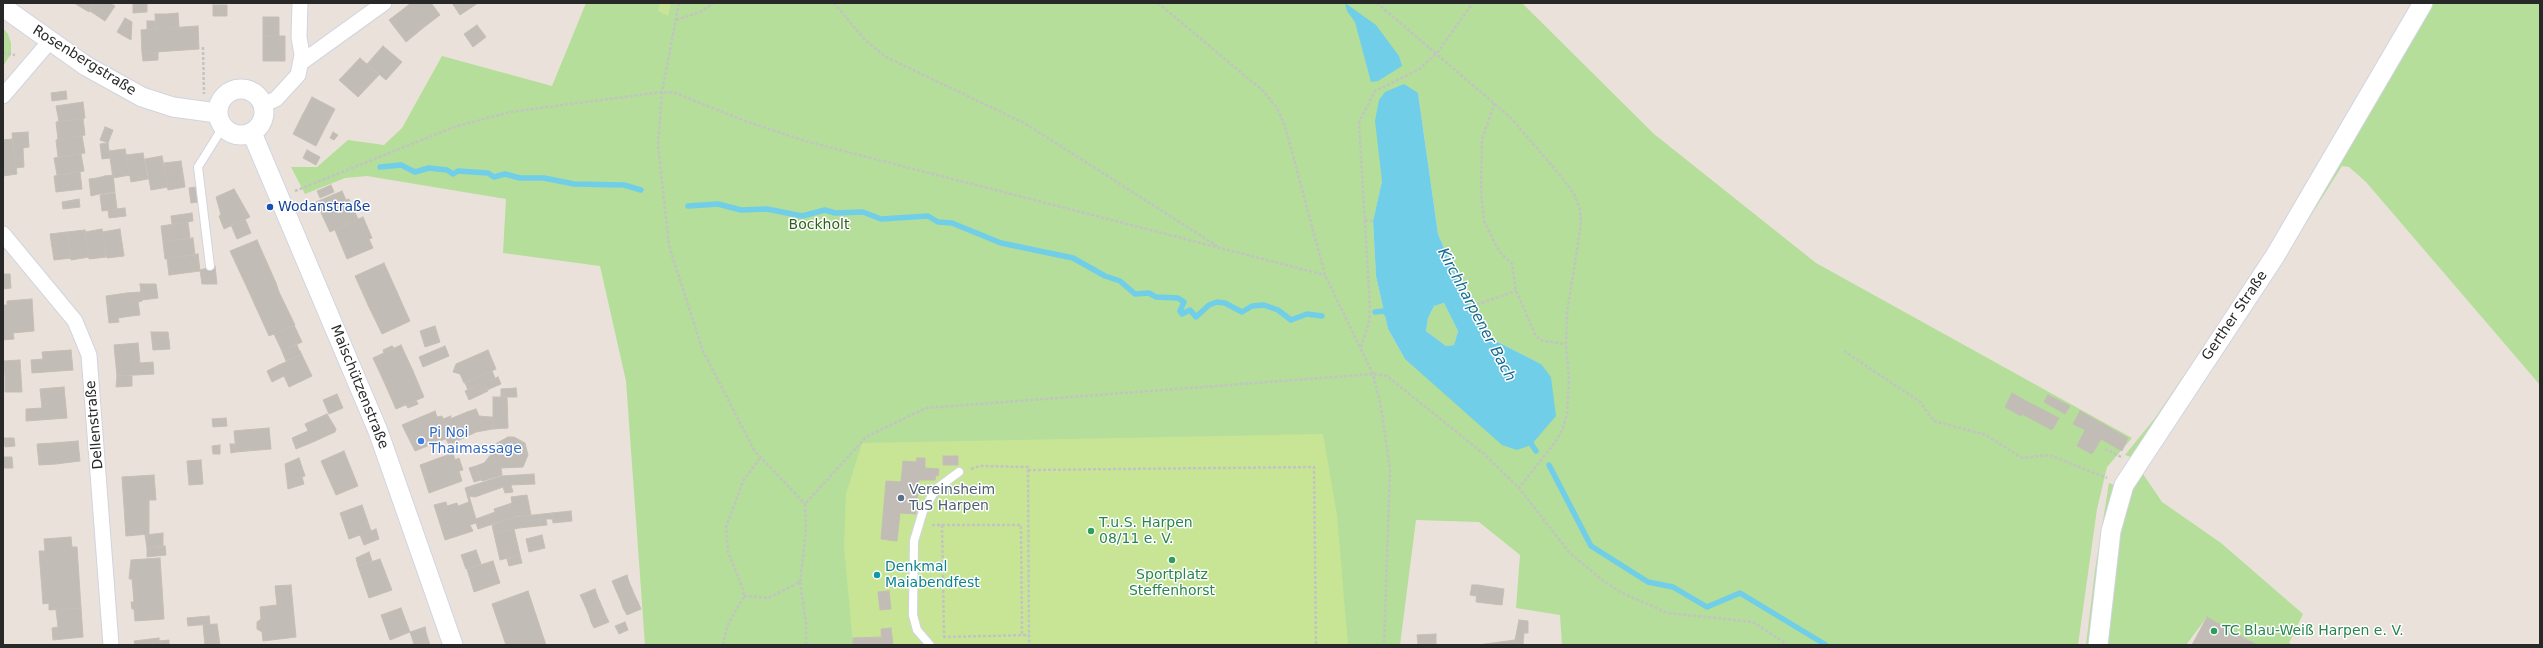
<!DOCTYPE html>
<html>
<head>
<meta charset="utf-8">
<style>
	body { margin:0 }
	#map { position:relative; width:2543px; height:648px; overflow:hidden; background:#eae2da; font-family:"DejaVu Sans",sans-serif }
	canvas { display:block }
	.frame { position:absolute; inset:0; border:4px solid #282828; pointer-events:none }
</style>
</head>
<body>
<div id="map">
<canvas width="2543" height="648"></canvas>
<div class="frame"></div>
</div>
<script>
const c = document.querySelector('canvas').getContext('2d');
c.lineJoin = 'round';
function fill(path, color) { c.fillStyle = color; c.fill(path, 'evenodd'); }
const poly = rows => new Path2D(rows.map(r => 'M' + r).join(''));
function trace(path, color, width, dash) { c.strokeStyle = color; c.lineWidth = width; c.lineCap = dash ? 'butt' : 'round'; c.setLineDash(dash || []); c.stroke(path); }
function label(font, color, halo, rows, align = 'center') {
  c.font = font + ' "DejaVu Sans",sans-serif'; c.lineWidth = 3; c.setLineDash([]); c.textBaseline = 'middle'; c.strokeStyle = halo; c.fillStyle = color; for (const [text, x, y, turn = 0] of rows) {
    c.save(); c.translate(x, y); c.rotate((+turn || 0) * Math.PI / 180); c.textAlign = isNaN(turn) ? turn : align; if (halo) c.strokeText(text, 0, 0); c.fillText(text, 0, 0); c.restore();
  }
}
fill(poly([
	[586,3,1522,3,1654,134,1816,263,2132,438,2107,467,2097,509,2078,645,1562,645,1560,615,1516,608,1520,555,1479,522,1416,520,1400,645,853,638,853,645,645,645,626,381,600,266,503,253,506,199,367,176,345,178,305,194,291,167,317,167,348,140,384,145,402,128,442,56,552,86],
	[1418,93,1438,234,1464,296,1488,337,1541,364,1405,359,1388,329,1376,276,1373,221,1382,181],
	[2433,3,2540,3,2540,385,2366,182,2349,167,2342,166,2252,309,2143,474,2162,502,2221,543,2303,614,2289,643,2294,645,2257,645,2207,617,2186,645,2102,645,2113,565,2128,497,2141,470,2339,164],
	[3,28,8,34,11,43,11,54,3,66],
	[2247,282,2131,457,2125,455,2155,418],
	[1444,303,1458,331,1454,345,1446,346,1426,331,1428,318,1434,306],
	[2109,483,2114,485,2108,505,2098,574,2091,645,2086,645,2095,570]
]), '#b4de99');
fill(poly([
	[660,3,671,3,668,16,658,11],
	[1323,434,1337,515,1348,645,853,645,844,547,846,494,862,443]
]), '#c7e595');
fill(poly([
	[1345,3,1376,25,1399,56,1402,66,1378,81,1371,82,1355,22,1347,11],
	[1404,84,1418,93,1438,234,1464,296,1488,337,1541,364,1551,377,1556,416,1531,445,1517,450,1502,445,1405,359,1388,329,1376,276,1373,221,1382,181,1375,121,1379,100,1385,92],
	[1444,303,1458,331,1454,345,1446,346,1426,331,1428,318,1434,306]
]), '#71cee8');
trace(poly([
	[380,167,401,165,415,172,429,168,447,170,453,174,458,171,488,173,494,177,505,174,520,178,544,178,574,184,624,185,641,190],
	[688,206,718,204,741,210,767,209,802,216,825,210,835,213,863,212,881,219,928,216,938,222,952,223,1001,243,1073,258,1105,276,1120,281,1135,294,1149,293,1156,297,1178,298,1184,302,1180,311,1182,314,1190,310,1196,317,1209,305,1217,302,1225,303,1242,312,1252,306,1264,305,1278,310,1291,320,1307,314,1322,316],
	[1375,312,1384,311,1389,316],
	[1528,439,1536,451],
	[1549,465,1591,546,1648,582,1673,587,1707,607,1740,593,1826,645]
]), '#71cee8', 5.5);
const building = poly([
	[74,3,94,3,89,12,74,3],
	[94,3,109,3,115,6,105,21,90,11,94,3],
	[147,3,147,12,133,13,133,3,147,3],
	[411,3,431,3,440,15,423,28,406,7,411,3],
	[452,3,478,3,460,15,452,3],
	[213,5,227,5,227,16,213,16,213,5],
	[406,7,423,28,406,42,389,20,406,7],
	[178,13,179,27,168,28,167,14,178,13],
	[155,14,167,14,168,28,156,29,155,14],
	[263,17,279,17,279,36,263,36,263,17],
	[125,18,132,22,131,40,117,32,125,18],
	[147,21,156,21,156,29,147,30,147,21],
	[477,25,486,37,473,47,464,34,477,25],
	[198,26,199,49,170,51,168,28,198,26],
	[168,28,170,51,142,53,141,30,168,28],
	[263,36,285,36,285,61,263,61,263,36],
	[383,46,402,62,386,80,367,64,383,46],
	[158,52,158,60,143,61,142,53,158,52],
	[360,58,379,75,358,97,339,80,360,58],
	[66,91,67,99,52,101,51,93,66,91],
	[312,97,335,109,325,128,302,116,312,97],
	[83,102,85,118,59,122,56,106,83,102],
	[302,116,325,128,316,146,293,134,302,116],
	[83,118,85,135,58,140,56,122,83,118],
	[105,127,113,130,108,143,100,140,105,127],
	[28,132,29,147,23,148,24,167,16,168,12,133,28,132],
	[333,132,338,135,334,140,330,138,333,132],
	[82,136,85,153,58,157,56,140,82,136],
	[12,139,17,174,3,176,3,140,12,139],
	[108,143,110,158,102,159,100,144,108,143],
	[125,149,130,175,113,178,109,151,125,149],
	[307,150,320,157,316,165,303,158,307,150],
	[143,153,148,179,131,182,126,155,143,153],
	[81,154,84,171,57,175,54,158,81,154],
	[162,156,168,187,151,190,145,159,162,156],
	[181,161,185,187,168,190,164,163,181,161],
	[80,172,82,189,56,192,54,176,80,172],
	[113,175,115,192,108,193,105,176,113,175],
	[105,176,108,193,99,194,97,178,105,176],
	[97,178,99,194,91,196,89,179,97,178],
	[331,185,334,192,320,198,317,191,331,185],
	[196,187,198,202,191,203,189,188,196,187],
	[234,189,250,217,224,229,219,216,221,215,216,197,234,189],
	[342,191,346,200,349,199,358,219,330,232,316,202,342,191],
	[115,193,116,201,101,203,100,195,115,193],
	[79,199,80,207,63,209,62,202,79,199],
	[116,201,117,209,102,211,101,203,116,201],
	[125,208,126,216,109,218,108,210,125,208],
	[192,213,193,221,172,224,171,216,192,213],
	[363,217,372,238,369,239,373,248,347,259,335,230,363,217],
	[245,219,251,233,237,239,231,225,245,219],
	[188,222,190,238,163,242,161,226,188,222],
	[102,229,106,257,89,259,85,232,102,229],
	[120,229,124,256,107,258,102,232,120,229],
	[85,230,89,257,71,260,67,232,85,230],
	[67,232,71,258,54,260,50,234,67,232],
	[193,238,195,255,165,259,163,242,193,238],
	[257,240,276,283,250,294,230,251,257,240],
	[198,254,200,271,169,275,173,274,171,258,198,254],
	[171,258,173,274,169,275,167,259,171,258],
	[384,263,397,292,368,305,355,276,384,263],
	[215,266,217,284,202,284,200,270,215,266],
	[3,274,10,274,11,288,3,289,3,274],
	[276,283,279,292,254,303,250,294,276,283],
	[140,284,156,284,158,298,142,300,140,284],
	[141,292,142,301,138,302,140,315,131,316,127,293,141,292],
	[279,292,295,325,269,336,254,303,279,292],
	[397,292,410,321,382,334,368,305,397,292],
	[127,293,131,316,118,318,119,322,109,323,106,296,127,293],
	[32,299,34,331,13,333,14,339,3,340,3,305,7,305,7,301,32,299],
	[294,325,302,342,282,351,274,334,294,325],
	[435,326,440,342,425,347,420,331,435,326],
	[151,332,168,332,169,340,152,341,151,332],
	[169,340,170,349,153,350,152,341,169,340],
	[138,343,140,363,153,362,154,374,117,376,114,345,138,343],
	[297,345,301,355,286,361,282,351,297,345],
	[401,345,413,371,385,384,373,358,401,345],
	[392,346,394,348,384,353,383,350,392,346],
	[445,346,449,356,423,367,419,357,445,346],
	[71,350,73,370,32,373,31,360,43,359,42,352,71,350],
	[488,350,496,369,464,383,460,374,453,372,456,364,488,350],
	[300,351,312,376,289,387,279,365,301,355,300,351],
	[20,360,21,376,5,377,4,361,20,360],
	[279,365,284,376,272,382,267,371,279,365],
	[413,371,424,397,396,409,385,384,413,371],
	[492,371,495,378,468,390,465,383,492,371],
	[21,376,22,392,5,392,5,377,21,376],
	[117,376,132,376,132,386,116,387,117,376],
	[498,377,501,384,487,390,484,383,498,377],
	[484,383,488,391,469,400,465,391,484,383],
	[64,387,67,418,26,421,26,409,42,408,40,389,64,387],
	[516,388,517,397,501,397,501,389,516,388],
	[2012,393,2028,402,2021,416,2005,407,2012,393],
	[337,394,343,408,329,414,323,400,337,394],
	[2048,395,2070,406,2065,414,2044,402,2048,395],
	[493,397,507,397,508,428,493,429,493,420,490,420,490,417,493,417,493,397],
	[416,400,418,404,408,408,406,405,416,400],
	[2028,402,2059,418,2052,430,2022,414,2028,402],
	[476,409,479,416,490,417,490,420,493,420,493,429,476,432,467,412,476,409],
	[435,411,437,417,442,416,450,437,415,451,402,425,435,411],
	[2080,411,2128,438,2122,451,2101,439,2092,454,2077,446,2085,430,2073,424,2080,411],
	[467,412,476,432,449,445,446,439,450,437,446,425,449,424,450,419,467,412],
	[327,414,336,429,335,432,313,442,305,424,327,414],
	[451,416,449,424,446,425,443,419,451,416],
	[226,418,227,426,213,427,212,419,226,418],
	[269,428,271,449,247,451,245,430,269,428],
	[245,430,247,451,236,452,234,431,245,430],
	[308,431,313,442,296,449,292,438,308,431],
	[508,437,514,437,525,443,528,455,523,467,501,468,489,457,492,453,490,451,497,443,508,437],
	[4,438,14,438,15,446,5,447,4,438],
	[78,441,80,461,56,464,54,443,78,441],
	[54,443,56,464,39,465,37,444,54,443],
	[230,444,235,444,236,452,231,453,230,444],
	[220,445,220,454,213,454,212,446,220,445],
	[344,451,358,486,336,495,321,461,344,451],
	[453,453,455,460,459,458,463,470,459,471,462,481,429,493,420,465,453,453],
	[943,456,958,456,958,465,943,465,943,456],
	[3,457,12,457,13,468,3,468,3,457],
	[489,457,501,468,502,475,482,481,476,466,484,463,489,457],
	[299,458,305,476,287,481,285,464,299,458],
	[917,458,925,458,925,468,939,469,938,476,936,475,935,480,919,480,916,514,900,513,897,541,881,539,886,481,901,482,903,461,916,462,917,458],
	[201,460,203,484,189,485,187,461,201,460],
	[476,466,481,480,474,482,469,468,476,466],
	[534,474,535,484,511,485,513,492,505,493,503,487,475,497,469,496,476,519,495,512,494,509,512,503,511,497,527,495,531,515,517,516,478,529,476,523,470,525,473,531,445,540,434,505,446,502,447,506,457,503,458,506,469,502,465,488,502,476,534,474],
	[154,475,156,500,149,500,149,534,126,536,122,477,154,475],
	[302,477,304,484,288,489,287,481,302,477],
	[362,505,371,531,349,539,340,513,362,505],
	[571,511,572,521,553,523,552,513,571,511],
	[552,513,553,519,546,519,547,525,519,528,515,517,552,513],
	[515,517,519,528,494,534,492,525,515,517],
	[376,529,379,539,364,545,360,535,376,529],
	[514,529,520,555,500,560,494,534,514,529],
	[163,533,163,547,147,548,145,535,163,533],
	[542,535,545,548,529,552,526,539,542,535],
	[71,537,72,547,77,547,81,608,49,610,49,603,43,604,39,551,45,551,44,539,71,537],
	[165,546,166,555,147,557,147,548,165,546],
	[476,550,481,564,466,569,461,555,476,550],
	[369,552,372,561,358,566,356,558,369,552],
	[520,555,522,563,509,566,507,559,520,555],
	[160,558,162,588,133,590,132,579,129,579,131,560,160,558],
	[380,559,392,590,369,598,358,566,380,559],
	[493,561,500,583,474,592,467,569,493,561],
	[627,575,629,582,615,588,612,581,627,575],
	[629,582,632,589,618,595,615,588,629,582],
	[291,585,296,637,263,641,262,632,257,629,257,622,261,619,260,607,277,605,275,586,291,585],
	[1472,585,1478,585,1476,596,1470,595,1472,585],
	[1478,585,1504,589,1502,605,1476,602,1478,585],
	[162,588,164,619,135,621,134,609,132,609,131,602,134,602,133,590,162,588],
	[595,589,597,595,583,601,580,595,595,589],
	[632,589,635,596,621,602,618,595,632,589],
	[528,591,546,645,506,645,492,604,528,591],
	[889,591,891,609,880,610,878,592,889,591],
	[597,595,600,602,586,608,583,601,597,595],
	[635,596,638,602,623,608,621,602,635,596],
	[600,602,603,609,589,615,586,608,600,602],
	[638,602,641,609,627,615,623,608,638,602],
	[81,608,83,637,53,640,52,628,58,627,56,610,81,608],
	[401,608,410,632,390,640,381,615,401,608],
	[603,609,606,616,591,622,589,615,603,609],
	[209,616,210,624,188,626,187,618,209,616],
	[606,616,609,622,594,628,591,622,606,616],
	[2207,617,2257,645,2192,645,2207,617],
	[1519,620,1528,621,1528,633,1524,633,1523,645,1478,645,1515,640,1519,620],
	[625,622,628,630,619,634,615,626,625,622],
	[217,624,220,645,205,645,203,625,217,624],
	[425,627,427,636,413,641,410,632,425,627],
	[891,628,893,645,882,645,881,629,891,628],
	[1436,634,1436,643,1418,643,1417,635,1436,634],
	[427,636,430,645,414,645,413,641,427,636],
	[882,637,882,645,853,645,853,638,882,637],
	[159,638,159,641,169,640,169,645,135,645,134,641,159,638],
	[1418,643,1436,643,1436,645,1418,645,1418,643]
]);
fill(building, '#c2bcb7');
trace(building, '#c5beb4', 1);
const service = poly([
	[210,266,198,167,223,127],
	[930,645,917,630,913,615,914,541,923,511,936,489,959,472]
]);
const minor = poly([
	[302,62,384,3],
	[3,96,50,41],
	[263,105,276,99,298,75,302,55,299,37,300,3],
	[3,234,75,321,89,355,111,645]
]);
const tertiary = poly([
	[3,7,86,66,142,97,173,107,217,113],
	'218 112a23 23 0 1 1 46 0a23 23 0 1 1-46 0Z',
	[252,133,378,431,453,645],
	[2098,645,2111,531,2124,485,2275,256,2423,3]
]);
trace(service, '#d0d4e0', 10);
trace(minor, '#d0d4e0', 17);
trace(tertiary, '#d0d4e0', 21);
trace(poly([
	[679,3,662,92,658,144,669,246,703,351,754,450,805,504],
	[834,3,865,40,886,57,1026,124,1217,246],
	[1158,3,1263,91,1277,108,1285,126,1325,275,1373,374,1381,407,1390,469,1384,645],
	[1377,3,1510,117,1560,175,1574,194,1580,209,1581,222,1578,244,1567,313,1566,344,1569,379,1567,414,1563,428,1556,441,1519,488],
	[676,20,700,12,714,3],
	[203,47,204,94],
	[3,53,15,55],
	[1495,103,1482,139,1481,190,1484,221,1499,251,1512,264,1516,291,1536,336,1543,341,1566,344],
	[295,191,454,127,510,112,662,92,675,93,748,122,809,142,1325,275],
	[1365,220,1373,221],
	[1472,306,1516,291],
	[1361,347,1369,322,1370,308,1359,122,1375,91,1418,70,1437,53,1473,3],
	[1844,351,1919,401,1934,421,1986,435,2022,458,2049,455,2107,478],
	[2105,449,2121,457],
	[971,469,980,466,1028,467,1029,645],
	[1028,470,1314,467,1316,645],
	[932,525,1021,525,1022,635],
	[942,525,944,637],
	[925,581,943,581],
	[800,582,806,623,806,645],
	[744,596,768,598,800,582,806,531,805,504,866,437,926,408,1373,374,1387,376,1484,454,1519,488,1569,552,1602,580,1624,594,1668,613,1753,622,1788,645],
	[943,637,1029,635],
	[723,645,727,626,744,596,743,589,728,552,726,527,743,481,760,458]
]), '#c3c3c3', 2.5, [3, 2]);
trace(service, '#fff', 8);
trace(minor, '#fff', 15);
trace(tertiary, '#fff', 19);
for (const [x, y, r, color] of [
	[270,207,4,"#1a4fb4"],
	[421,441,4,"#3f7fe0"],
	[901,498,4,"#5c6f8a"],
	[1091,531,4,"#2e9e5b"],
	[1172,560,4,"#2e9e5b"],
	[877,575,4,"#0f9aa8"],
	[2214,631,4,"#2e9e5b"]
]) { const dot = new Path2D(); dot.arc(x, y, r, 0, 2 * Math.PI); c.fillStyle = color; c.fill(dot); trace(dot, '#fff', 1.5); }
label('14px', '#282828', '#fff', [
	["Rosenbergstraße",84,61,32],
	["Gerther Straße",2235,316,-56],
	["Maischützenstraße",359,387,68],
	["Dellenstraße",95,425,-95]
]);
label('14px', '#164399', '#fff', [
	["Wodanstraße",278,207]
], 'left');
label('14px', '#2e601d', '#fff', [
	["Bockholt",819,225]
]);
label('14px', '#366cbe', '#fff', [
	["Pi Noi",429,433],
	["Thaimassage",429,449]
], 'left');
label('14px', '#4e5e75', '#fff', [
	["Vereinsheim",909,490],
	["TuS Harpen",909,506]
], 'left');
label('14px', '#27864d', '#fff', [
	["T.u.S. Harpen",1099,523],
	["08/11 e. V.",1099,539],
	["Sportplatz",1172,575,"center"],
	["Steffenhorst",1172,591,"center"],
	["TC Blau-Weiß Harpen e. V.",2222,631]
], 'left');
label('14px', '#0d838f', '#fff', [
	["Denkmal",885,567],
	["Maiabendfest",885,583]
], 'left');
label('italic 15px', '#136b91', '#fff', [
	["Kirchharpener Bach",1476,315,62]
]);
</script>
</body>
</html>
